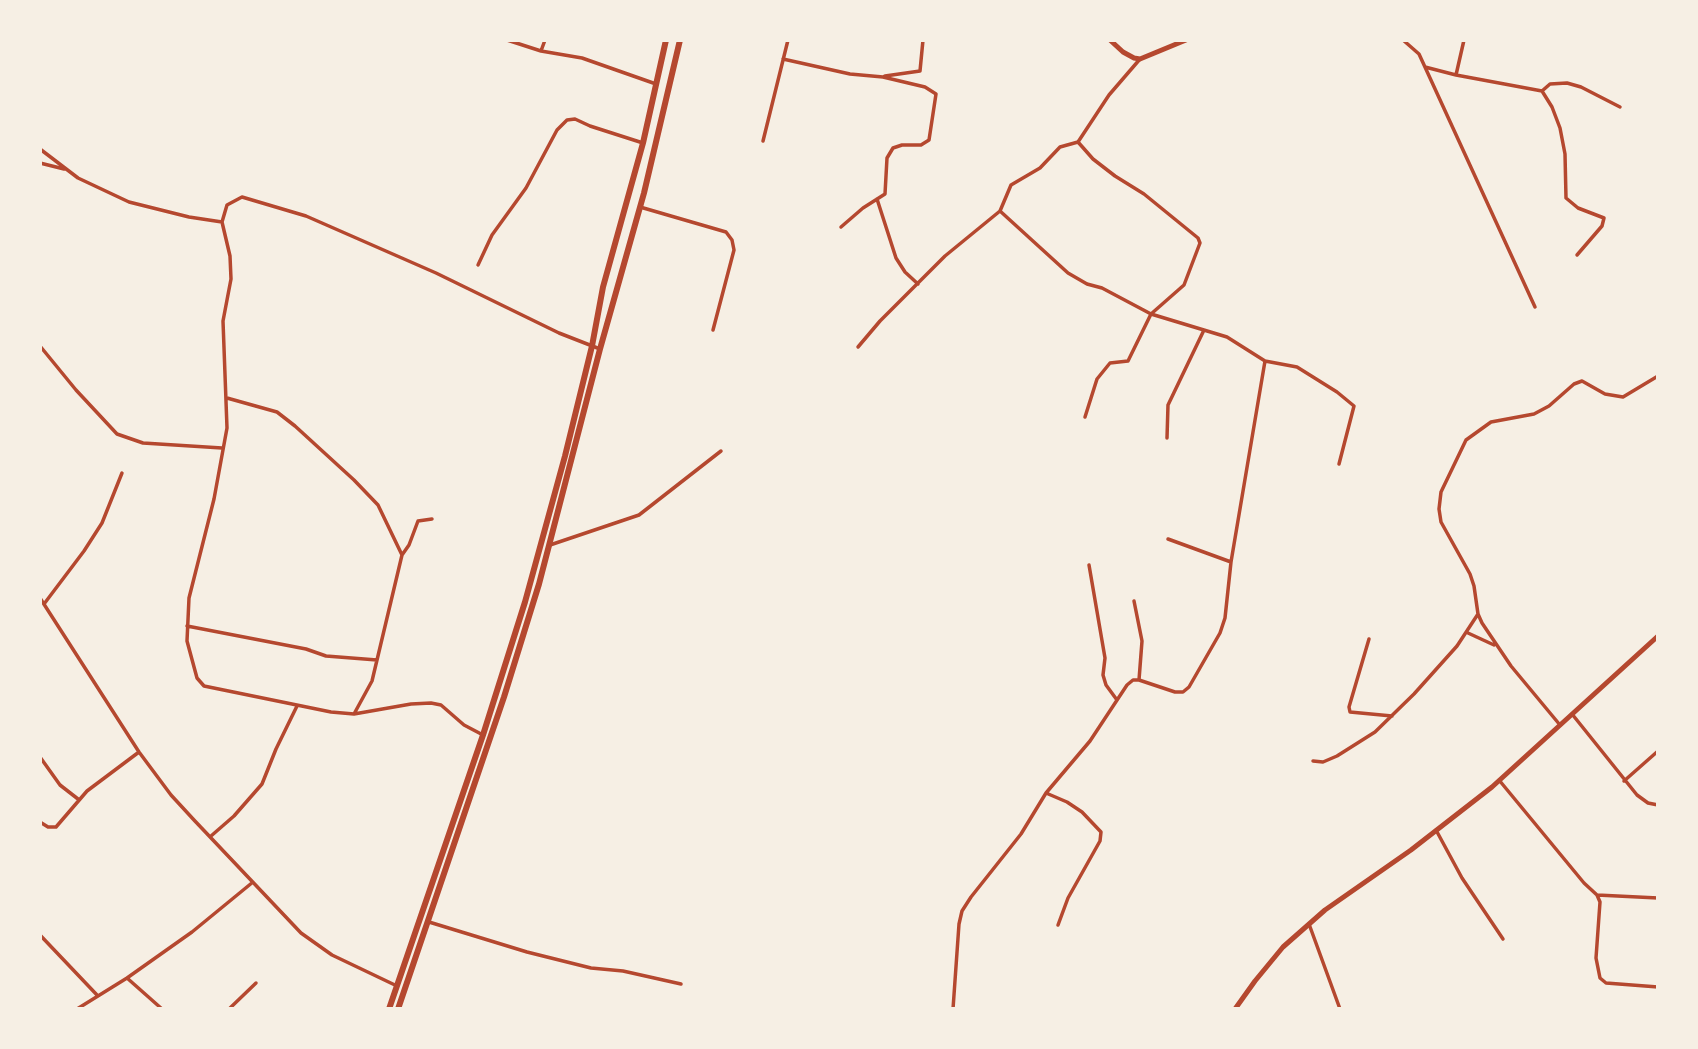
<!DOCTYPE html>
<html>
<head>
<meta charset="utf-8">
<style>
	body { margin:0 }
	#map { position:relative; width:1698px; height:1049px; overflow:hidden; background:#f6efe4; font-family:Raleway,sans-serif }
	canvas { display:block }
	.frame { position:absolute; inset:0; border:42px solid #f6efe4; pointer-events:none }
</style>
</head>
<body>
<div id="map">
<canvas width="1698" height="1049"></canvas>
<div class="frame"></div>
</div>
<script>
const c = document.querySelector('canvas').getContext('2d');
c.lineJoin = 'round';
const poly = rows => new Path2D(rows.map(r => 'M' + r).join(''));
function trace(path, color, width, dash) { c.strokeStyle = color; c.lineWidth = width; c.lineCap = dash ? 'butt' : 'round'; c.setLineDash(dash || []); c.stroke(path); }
trace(poly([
	[507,40,541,51,582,58,656,84],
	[1403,40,1419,54,1535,307],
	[541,51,545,40],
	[783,59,850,74,883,77,925,87,936,94,929,140,921,145,902,145,893,148,887,158,885,194,863,208,841,227],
	[1425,67,1456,75,1542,91,1552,107,1560,128,1565,154,1566,198,1578,208,1604,218,1602,226,1577,255],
	[1456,75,1464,40],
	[885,76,920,71,923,40],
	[1542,91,1550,84,1567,83,1581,87,1620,107],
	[763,141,788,40],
	[1078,142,1093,159,1115,176,1144,194,1198,238,1200,243,1184,285,1151,314,1128,361,1110,363,1097,379,1085,417],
	[40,149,78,178,129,202,189,217,222,222],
	[40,163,64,169],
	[877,199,896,258,905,272,918,284],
	[640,207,726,232,732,240,734,250,713,330],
	[1000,211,1068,273,1087,284,1102,288,1151,314,1227,337,1265,361,1297,367,1337,392,1354,406,1339,464],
	[478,265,492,235,526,188,557,130,567,120,575,119,590,126,643,143],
	[40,346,76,390,117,434,143,443,222,448],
	[858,347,880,321,945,256,1000,211,1011,185,1040,168,1060,147,1078,142,1109,95,1140,59],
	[227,398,277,412,295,426,354,480,378,505,402,555],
	[1167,438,1168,405,1204,330],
	[1168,539,1231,562],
	[550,545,639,515,721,451],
	[1089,565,1105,658,1103,675,1106,685,1117,700],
	[40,598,139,752,171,795,194,820,301,933,332,955,397,986],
	[1134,601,1142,641,1139,680],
	[44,604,84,551,102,523,122,473],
	[187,626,306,649,326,656,377,660],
	[1468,633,1494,645],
	[1369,639,1349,707,1350,712,1392,716],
	[354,714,372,681,402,555,409,545,418,521,432,519],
	[1572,714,1637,795,1648,803,1658,805],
	[1560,725,1511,666,1482,623,1478,614,1474,586,1470,574,1441,522,1439,509,1441,492,1466,440,1491,422,1534,414,1549,406,1574,384,1582,381,1605,394,1623,397,1658,376],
	[483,735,464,725,441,705,431,703,411,704,354,714,331,712,204,686,197,678,187,641,189,598,214,499,227,428,223,321,231,279,230,256,222,222,227,205,242,197,306,216,436,273,559,333,600,349],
	[40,757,60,785,78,799],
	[1313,761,1323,762,1337,756,1375,732,1414,694,1457,646,1478,614],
	[1499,780,1584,883,1597,895,1600,902,1596,958,1600,978,1606,983,1658,987],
	[1624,781,1658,751],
	[1046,793,1067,802,1082,812,1101,832,1100,841,1068,898,1058,925],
	[40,822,48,827,56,827,87,791,139,752],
	[1436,830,1462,878,1503,939],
	[211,836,234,816,262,784,276,749,297,706],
	[1597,895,1658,898],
	[429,922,527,952,591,968,623,971,681,984],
	[1309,924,1340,1009],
	[40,935,97,995],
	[127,978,162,1009],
	[77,1009,127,978,192,932,253,882],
	[229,1009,256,983],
	[953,1009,959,924,962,911,971,897,1021,834,1046,793,1090,741,1127,685,1133,680,1139,680,1175,692,1183,692,1189,687,1220,633,1225,618,1231,562,1265,361]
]), '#b5482f', 3.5);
trace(poly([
	[1110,40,1123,52,1134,58,1140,59,1186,40],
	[1235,1009,1255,981,1283,947,1325,910,1411,850,1492,787,1658,636]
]), '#b5482f', 5);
trace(poly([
	[389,1009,483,735,525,602,565,456,592,346,603,287,643,143,666,40],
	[398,1009,504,697,539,584,600,349,644,193,680,40]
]), '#b5482f', 6);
</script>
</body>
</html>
